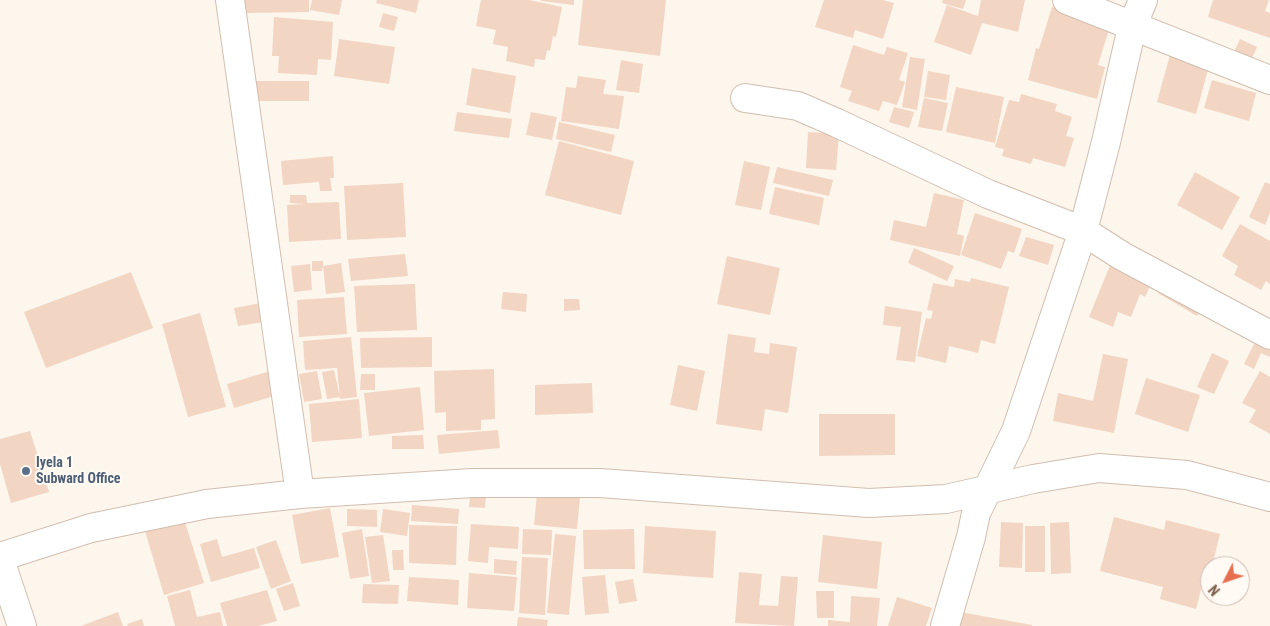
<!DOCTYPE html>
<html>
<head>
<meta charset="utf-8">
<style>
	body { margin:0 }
	#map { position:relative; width:1270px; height:626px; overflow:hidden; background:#fdf6ec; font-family:"Roboto Condensed",sans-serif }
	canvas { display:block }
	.north { position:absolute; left:1200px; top:556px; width:50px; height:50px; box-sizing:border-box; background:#fffaf3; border:1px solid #cabbb1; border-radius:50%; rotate:229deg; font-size:14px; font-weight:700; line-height:20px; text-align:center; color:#7a5c4d }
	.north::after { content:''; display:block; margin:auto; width:18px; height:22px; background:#e76f51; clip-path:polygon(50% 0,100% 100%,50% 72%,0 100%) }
</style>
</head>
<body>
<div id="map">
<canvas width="1270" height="626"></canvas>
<div class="north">N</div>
</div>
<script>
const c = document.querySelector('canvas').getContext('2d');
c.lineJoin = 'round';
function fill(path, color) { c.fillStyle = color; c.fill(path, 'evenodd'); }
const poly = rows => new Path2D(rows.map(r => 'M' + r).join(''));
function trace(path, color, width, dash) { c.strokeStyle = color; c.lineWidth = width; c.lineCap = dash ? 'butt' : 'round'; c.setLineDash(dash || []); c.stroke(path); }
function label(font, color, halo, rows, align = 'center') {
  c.font = font + ' "Roboto Condensed",sans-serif'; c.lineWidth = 4; c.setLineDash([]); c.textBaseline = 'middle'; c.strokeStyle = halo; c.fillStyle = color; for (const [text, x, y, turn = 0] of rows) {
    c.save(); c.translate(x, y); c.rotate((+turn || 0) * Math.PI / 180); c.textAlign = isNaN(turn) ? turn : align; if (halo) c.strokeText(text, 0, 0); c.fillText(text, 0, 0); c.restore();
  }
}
fill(poly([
	[243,0,309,0,309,12,243,13],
	[312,0,342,0,339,15,310,10],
	[377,0,419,0,416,13,376,3],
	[481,0,529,0,562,7,556,37,553,36,550,51,547,50,545,60,535,59,534,67,506,61,508,47,493,44,496,30,476,26],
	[541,0,574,0,574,5,541,1],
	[583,0,666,0,660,56,578,45],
	[824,0,883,0,894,3,883,39,855,30,853,38,815,27],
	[943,0,966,0,963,9,942,3],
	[981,0,1025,0,1018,32,982,23,971,55,934,42,947,5,978,16],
	[1213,0,1269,0,1265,11,1270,13,1270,38,1208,17],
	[1052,7,1110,26,1098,65,1105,67,1097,99,1028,80,1036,48,1039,49],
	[383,13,398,17,394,31,379,27],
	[274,17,333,22,331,60,318,59,317,75,278,73,279,56,272,56],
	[339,39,395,47,389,84,334,76],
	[1240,39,1257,47,1251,60,1234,52],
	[853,45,884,55,887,47,908,53,899,80,905,82,897,105,883,101,879,111,848,101,852,91,840,87],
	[1171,51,1210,62,1196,114,1157,102],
	[910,57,925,59,917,110,902,107],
	[621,60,643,64,639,93,616,90],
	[472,68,516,76,510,113,466,105],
	[928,71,950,75,946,100,924,97],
	[578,76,606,80,603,94,624,96,619,129,561,121,566,87,576,88],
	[1212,80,1256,93,1249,121,1204,108],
	[254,81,309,81,309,101,255,101],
	[956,87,1004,97,995,143,946,132],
	[1021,94,1057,104,1055,111,1072,117,1066,136,1074,138,1065,167,1033,158,1031,164,1002,156,1004,149,995,147,1009,100,1019,102],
	[924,98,948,103,942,131,918,127],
	[894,107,914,112,909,128,889,122],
	[457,112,512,119,509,138,454,131],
	[531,112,557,117,552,140,526,135],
	[559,122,615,135,611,152,556,139],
	[808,132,839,134,836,170,806,168],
	[559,141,634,161,621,215,545,195],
	[333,156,334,178,330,178,332,191,320,191,319,182,283,185,281,161],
	[744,161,770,167,761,210,735,205],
	[777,167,833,180,829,196,773,183],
	[1195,172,1240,197,1222,230,1177,205],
	[1265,182,1270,184,1270,213,1265,225,1249,217],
	[403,183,406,237,347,240,344,186],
	[775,187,824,198,819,225,769,214],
	[934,193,964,200,957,234,964,236,960,256,890,240,894,220,926,227],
	[290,195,306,195,307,203,339,202,341,239,289,242,287,205,305,204,290,203],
	[975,213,1022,229,1014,253,1008,251,1001,269,961,255],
	[1240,224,1270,241,1270,284,1266,281,1261,290,1234,275,1238,266,1222,256],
	[1026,237,1054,245,1048,265,1019,256],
	[914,248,954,266,947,281,908,263],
	[405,254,408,276,351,281,348,259],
	[727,256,780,268,770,315,717,304],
	[1113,258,1154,277,1145,297,1140,294,1131,317,1118,312,1113,327,1089,317],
	[312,261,323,261,323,266,341,263,345,292,326,294,323,266,322,271,312,271],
	[310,264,312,290,294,292,291,266],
	[131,272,153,328,46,368,24,312],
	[971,278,1009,287,995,344,981,340,978,353,949,346,946,363,917,356,926,318,931,319,933,311,927,310,933,283,954,287,955,279,970,282],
	[1164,282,1203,306,1197,316,1158,293],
	[415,284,417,330,357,332,354,286],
	[503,292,527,294,526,312,501,309],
	[344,297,347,334,299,337,297,300],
	[564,299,579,299,580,310,564,311],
	[261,303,264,322,238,326,234,308],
	[885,306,922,312,915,362,896,360,901,327,883,325],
	[200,313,226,407,188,417,162,324],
	[728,334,756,338,754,352,769,354,770,343,797,347,788,413,765,409,762,431,716,424],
	[1258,336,1270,342,1270,357,1261,353,1254,369,1244,364],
	[351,337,357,397,340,399,337,368,305,370,303,341],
	[432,337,432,367,361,368,360,338],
	[1212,353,1229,361,1214,394,1197,387],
	[1103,354,1128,359,1114,433,1053,421,1058,393,1093,401],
	[678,365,705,371,697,411,670,405],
	[280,368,287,392,234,408,227,384],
	[494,369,495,419,481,420,481,430,446,431,446,412,435,413,434,371],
	[334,370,340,397,327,399,322,372],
	[317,371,322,399,304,402,299,374],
	[1260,371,1270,377,1270,434,1249,422,1256,410,1242,403],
	[361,374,375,374,375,390,360,390],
	[1146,378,1200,395,1188,432,1135,414],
	[592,383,593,413,535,415,535,385],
	[420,387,424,430,369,436,364,393],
	[359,399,362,438,312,442,309,404],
	[819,414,895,414,895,455,819,456],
	[498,430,500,448,439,454,437,435],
	[30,431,49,492,11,503,0,464,0,439],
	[423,435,424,449,392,449,392,436],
	[538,482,581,486,577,529,534,525],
	[470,494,486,495,485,508,469,507],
	[412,505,459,509,458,524,411,521],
	[330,508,339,557,301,564,292,515],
	[347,509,377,510,377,527,347,526],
	[383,509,410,513,407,536,380,532],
	[1114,517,1164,530,1166,520,1220,534,1212,566,1210,566,1210,575,1205,574,1196,609,1160,599,1163,587,1100,571],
	[184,519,204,583,164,595,145,531],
	[1001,522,1023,523,1022,568,999,567],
	[1069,522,1071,573,1051,574,1050,523],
	[471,524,519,527,518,549,489,547,488,563,468,561],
	[409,525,457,526,456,565,409,563],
	[645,526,716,531,713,578,643,573],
	[1025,526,1045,526,1045,572,1025,572],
	[362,529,369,576,350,579,342,533],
	[523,529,552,530,551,555,522,554],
	[634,529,635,569,584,569,583,530],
	[555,534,576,536,569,615,547,613],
	[383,535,390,581,372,583,365,537],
	[823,535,882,542,877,589,818,582],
	[217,539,222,557,254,548,260,568,211,582,200,544],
	[276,540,291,581,271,589,256,547],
	[392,550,403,550,404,570,393,570],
	[522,557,548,558,545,615,519,613],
	[494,559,517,561,516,575,494,573],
	[739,572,762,574,759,605,778,606,781,576,798,577,794,626,735,623],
	[469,573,517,577,514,611,467,608],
	[605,575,609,613,585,615,582,577],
	[409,577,459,580,458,605,407,601],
	[633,579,637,601,619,604,615,582],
	[293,583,300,606,284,611,276,589],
	[363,584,399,585,398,604,362,603],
	[190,590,197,617,220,612,223,626,175,626,167,596],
	[267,590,277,621,258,626,227,626,220,603],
	[816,591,834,591,834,618,817,618],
	[851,596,880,598,877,626,828,626,828,620,850,622],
	[897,597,932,608,926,626,888,626],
	[118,612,123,626,81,626],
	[960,612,1032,625,1032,626,957,626],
	[518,617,548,620,547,626,517,626],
	[142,619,144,626,128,626,127,624]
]), '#f3d5c3');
const minor = poly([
	[230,0,300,494],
	[1067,0,1270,80],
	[745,98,798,106,837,123,988,194,1083,231,1122,256,1270,335],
	[0,557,91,528,207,504,300,494,472,483,600,483,869,503,946,499,1033,479,1099,468,1187,475,1270,497],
	[945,626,971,537,976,513,1016,431,1083,231,1106,142,1132,27,1143,0]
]);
const tertiary = poly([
	[0,560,22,626]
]);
trace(minor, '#d1beb0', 30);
trace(tertiary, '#d1beb0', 30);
trace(minor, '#fff', 28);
trace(tertiary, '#fff', 28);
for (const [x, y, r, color] of [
	[26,471,5,"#5c6f8a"]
]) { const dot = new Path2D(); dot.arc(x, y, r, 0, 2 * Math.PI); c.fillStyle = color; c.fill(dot); trace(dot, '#fffaf3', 2); }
label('bold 14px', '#4e5e75', '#fffaf3', [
	["Iyela 1",36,463],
	["Subward Office",36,479]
], 'left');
</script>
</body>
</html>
